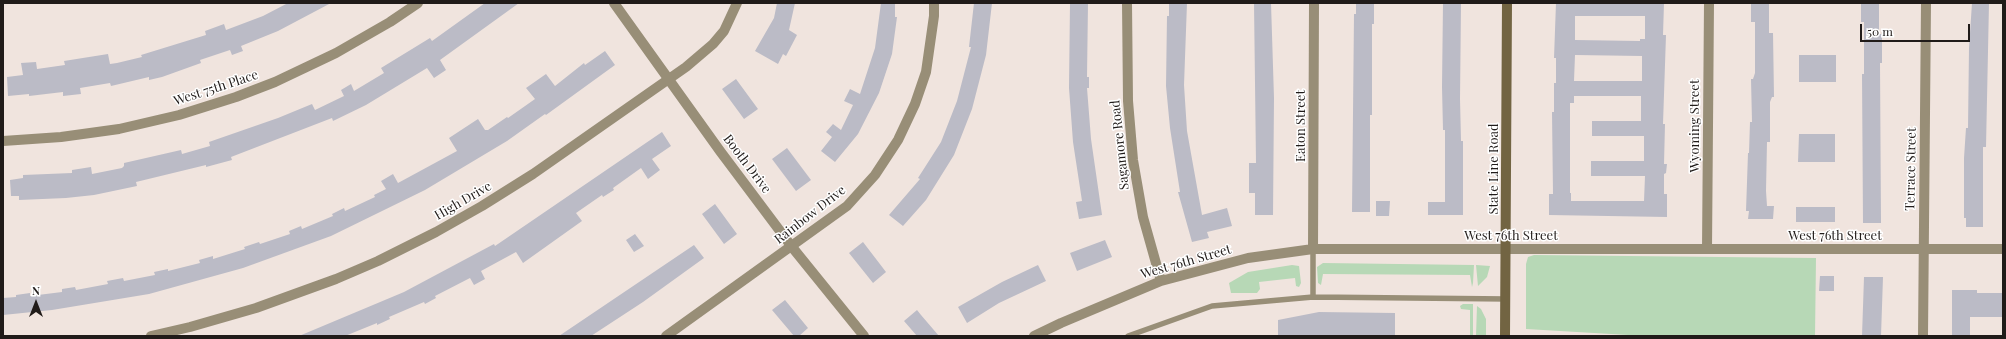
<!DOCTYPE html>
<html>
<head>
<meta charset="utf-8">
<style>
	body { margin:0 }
	#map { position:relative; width:2006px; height:339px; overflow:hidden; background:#f0e4de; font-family:"Playfair Display",serif }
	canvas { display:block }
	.frame { position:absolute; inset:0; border:4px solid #201b19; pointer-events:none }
	.north { position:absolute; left:16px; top:283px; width:40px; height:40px; -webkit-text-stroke:3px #fff; paint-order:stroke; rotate:0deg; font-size:11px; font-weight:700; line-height:16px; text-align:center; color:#201b19 }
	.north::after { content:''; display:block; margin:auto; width:14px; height:18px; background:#201b19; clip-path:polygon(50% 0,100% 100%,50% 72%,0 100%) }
	.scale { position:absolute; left:1860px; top:24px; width:110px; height:18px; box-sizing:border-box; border:2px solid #201b19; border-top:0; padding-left:5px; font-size:12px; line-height:14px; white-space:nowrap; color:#201b19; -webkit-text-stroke:3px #fff; paint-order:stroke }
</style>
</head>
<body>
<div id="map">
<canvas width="2006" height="339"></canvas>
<div class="frame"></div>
<div class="north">N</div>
<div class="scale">50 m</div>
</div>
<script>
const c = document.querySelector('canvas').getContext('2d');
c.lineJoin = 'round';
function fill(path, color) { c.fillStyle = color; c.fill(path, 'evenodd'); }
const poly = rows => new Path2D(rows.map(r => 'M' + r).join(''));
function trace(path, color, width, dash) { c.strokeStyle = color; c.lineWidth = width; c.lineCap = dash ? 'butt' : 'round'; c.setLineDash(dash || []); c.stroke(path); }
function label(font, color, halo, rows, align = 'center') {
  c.font = font + ' "Playfair Display",serif'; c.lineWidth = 3; c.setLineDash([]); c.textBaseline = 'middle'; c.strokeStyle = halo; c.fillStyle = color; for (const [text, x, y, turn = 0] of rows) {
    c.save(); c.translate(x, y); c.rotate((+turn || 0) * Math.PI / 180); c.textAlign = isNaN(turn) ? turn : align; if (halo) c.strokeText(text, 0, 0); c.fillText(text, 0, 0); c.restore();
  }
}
fill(poly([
	[1534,255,1816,258,1815,336,1645,336,1526,329,1526,264,1528,257],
	[1323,263,1474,265,1473,283,1472,287,1470,275,1323,274,1321,285,1318,283,1317,267],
	[1292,265,1299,266,1301,283,1299,287,1296,286,1295,278,1259,282,1260,289,1257,293,1231,293,1229,283,1248,272],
	[1476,265,1490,266,1487,277,1478,286],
	[1463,304,1473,304,1473,336,1470,336,1470,310,1461,309,1460,306],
	[1477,306,1481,309,1486,319,1486,336,1476,336]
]), '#b7d8b6');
fill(poly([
	[288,3,331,3,278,31,241,46,243,51,232,55,230,50,200,60,201,63,162,77,149,80,149,77,111,86,110,83,80,88,81,94,63,96,63,92,29,96,29,94,8,96,7,77,23,75,21,63,36,62,37,69,65,65,64,61,108,54,110,64,117,63,142,57,141,55,206,35,205,31,224,24,226,30,263,16],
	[485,3,519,3,440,60,446,70,434,78,427,68,366,105,333,121,332,118,231,157,232,160,206,167,206,165,136,182,137,186,94,195,66,198,19,200,19,196,11,196,10,180,23,178,23,175,72,173,72,170,91,167,92,174,122,168,124,166,124,163,181,150,182,154,210,146,209,142,278,118,312,104,315,110,344,96,341,90,351,84,354,91,384,73,381,68,430,38,432,41],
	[777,3,795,3,789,30,797,35,786,56,783,54,778,64,755,51,774,18],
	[881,3,895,3,895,17,897,17,892,54,879,93,858,134,835,162,821,151,832,137,826,132,833,124,841,130,853,105,844,101,850,89,860,94,875,48],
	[974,3,992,3,986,55,972,109,954,155,926,200,903,226,889,215,920,179,918,178,941,142,957,101,971,47,969,47],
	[1070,3,1088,3,1087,77,1089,77,1089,88,1087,88,1091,139,1102,215,1079,219,1076,202,1082,201,1073,142,1069,88],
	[1169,3,1187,3,1184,85,1187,131,1202,215,1227,208,1232,226,1207,232,1209,238,1192,242,1178,192,1180,192,1170,128,1166,86,1167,16,1169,16],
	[1254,3,1271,3,1274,98,1273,215,1255,215,1255,193,1249,193,1249,163,1256,163],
	[1356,3,1374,3,1374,24,1372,24,1372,115,1370,115,1370,212,1352,212,1354,14,1356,14],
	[1443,3,1461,3,1460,99,1461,141,1463,141,1463,215,1428,215,1428,202,1445,202,1445,130,1443,130,1442,87],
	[1556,3,1664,3,1663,35,1666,35,1663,124,1665,124,1664,164,1667,164,1666,173,1664,174,1664,194,1667,194,1667,217,1549,215,1549,194,1553,194,1552,112,1554,112,1554,83,1556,83,1556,58,1554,58],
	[1575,16,1645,16,1645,39,1640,39,1640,41,1575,40],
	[1575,55,1642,56,1642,81,1574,81],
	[1574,96,1641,96,1641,121,1592,121,1592,136,1644,136,1644,161,1591,161,1591,176,1645,176,1644,201,1571,201,1571,193,1570,193,1570,103,1574,103],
	[1751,3,1769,3,1769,33,1773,33,1774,97,1772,97,1770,102,1770,142,1767,142,1766,191,1767,206,1774,206,1773,219,1748,219,1749,211,1746,211,1748,153,1749,153,1750,122,1752,122,1751,79,1753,79,1755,73,1755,22,1751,22],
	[1861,3,1879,3,1879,34,1882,34,1882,63,1880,63,1881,223,1863,223,1862,74,1864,74,1864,22,1861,22],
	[1972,3,1989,3,1986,147,1983,147,1983,227,1966,227,1966,218,1964,218,1964,158,1966,128,1968,128,1969,48],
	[605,51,615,65,546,115,545,114,507,141,425,190,331,236,243,268,149,294,52,310,3,315,3,298,16,297,16,295,30,293,30,296,62,292,62,289,75,287,76,290,108,284,107,281,123,278,124,281,155,275,154,272,168,269,168,271,200,263,199,260,213,256,213,259,245,249,244,247,259,242,260,244,290,234,289,231,301,226,302,229,333,216,332,214,344,208,345,211,375,197,374,195,386,189,381,181,393,174,398,183,457,151,449,138,478,119,485,130,488,130,507,117,508,118,535,99,526,88,546,74,555,86,584,63,585,65],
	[1799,55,1836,55,1836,82,1799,82],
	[736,79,758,109,744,119,722,89],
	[662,132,671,146,652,159,660,170,648,179,641,168,613,188,614,190,603,197,602,195,576,213,582,221,523,263,516,252,481,271,485,279,474,285,470,278,435,296,436,298,425,304,424,302,389,317,390,319,377,325,377,323,345,336,299,336,404,292,494,244,495,246],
	[1799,134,1835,134,1835,162,1798,162],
	[787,148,811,180,796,191,772,159],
	[1376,201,1390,201,1389,216,1376,216],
	[715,204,737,234,724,244,702,214],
	[1796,207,1835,207,1835,222,1796,222],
	[635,234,644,246,634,252,626,240],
	[1105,240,1112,257,1077,271,1070,253],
	[863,242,886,272,873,283,849,253],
	[694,245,704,258,643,302,591,336,559,336],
	[1038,265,1046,281,999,303,967,323,958,307,1002,282],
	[1820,276,1834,276,1834,291,1819,291],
	[1864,277,1883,277,1881,336,1862,336],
	[1952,290,1977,290,1977,293,2003,293,2003,317,1970,317,1970,336,1952,336],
	[785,300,808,328,799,336,794,336,772,310],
	[917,310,921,315,939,336,917,336,904,321],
	[1319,312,1395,313,1395,336,1278,336,1278,320]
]), '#bbbbc6');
trace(poly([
	[1313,249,1313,297,1507,299],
	[1128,336,1212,306,1313,297]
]), '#988e77', 5.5);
trace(poly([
	[1127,3,1128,101,1133,160,1143,217,1161,281],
	[3,141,61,137,119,129,179,115,236,97,275,82,336,53,390,22,418,3],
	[1313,249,1314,3],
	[1707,249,1709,3],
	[151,336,190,327,256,308,336,279,378,261,436,232,482,206,533,174,686,67,713,44,724,31,737,3],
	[666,336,847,206,875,175,898,140,915,104,926,72,934,16,934,3],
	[1034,336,1061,323,1161,281,1248,258,1313,249,2003,249],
	[1923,336,1926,3]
]), '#988e77', 10);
trace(poly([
	[614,3,720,151,792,247,864,336]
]), '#988e77', 10);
trace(poly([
	[1505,336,1507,3]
]), '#726442', 10);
label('13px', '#201b19', '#fff', [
	["West 75th Place",216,88,-18],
	["Eaton Street",1301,126,-90],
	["Wyoming Street",1695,126,-90],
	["Sagamore Road",1120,145,-96],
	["Booth Drive",747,164,53],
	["State Line Road",1494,169,-90],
	["Terrace Street",1911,169,-89],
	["High Drive",463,201,-30],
	["Rainbow Drive",810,215,-38],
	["West 76th Street",1511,236],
	["West 76th Street",1835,236],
	["West 76th Street",1186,262,-16]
]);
</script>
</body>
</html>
